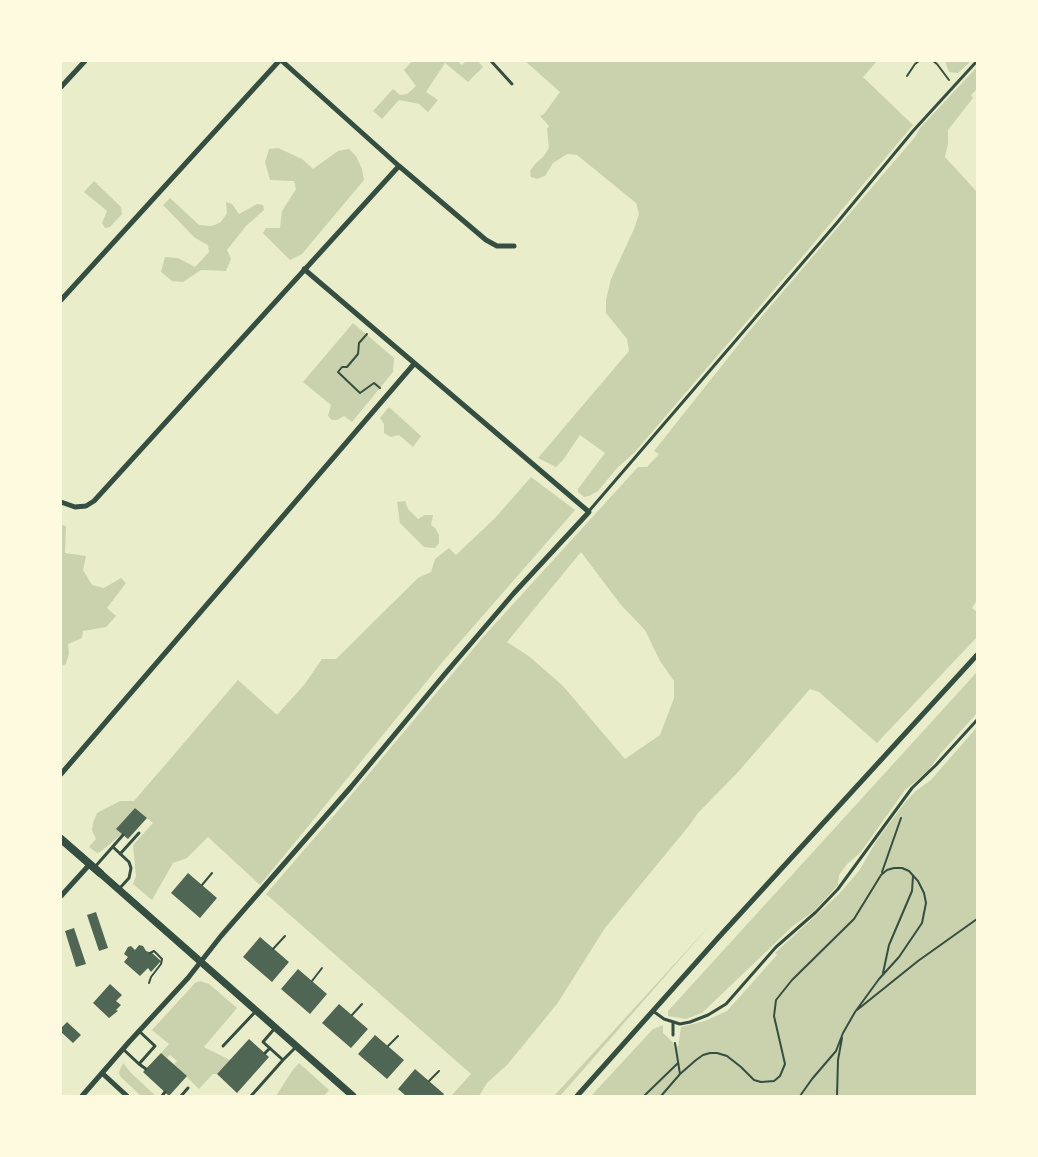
<!DOCTYPE html>
<html>
<head>
<meta charset="utf-8">
<style>
	body { margin:0 }
	#map { position:relative; width:1038px; height:1157px; overflow:hidden; background:#e9edc9; font-family:Helvetica,sans-serif }
	canvas { display:block }
	.frame { position:absolute; inset:0; border:62px solid #fefae0; pointer-events:none }
</style>
</head>
<body>
<div id="map">
<canvas width="1038" height="1157"></canvas>
<div class="frame"></div>
</div>
<script>
const c = document.querySelector('canvas').getContext('2d');
c.lineJoin = 'round';
function fill(path, color) { c.fillStyle = color; c.fill(path, 'evenodd'); }
const poly = rows => new Path2D(rows.map(r => 'M' + r).join(''));
function trace(path, color, width, dash) { c.strokeStyle = color; c.lineWidth = width; c.lineCap = dash ? 'butt' : 'round'; c.setLineDash(dash || []); c.stroke(path); }
fill(poly([
	[412,61,457,61,462,65,466,61,478,61,483,67,468,82,445,63,426,92,438,100,428,112,419,104,399,100,382,119,373,111,393,89,400,95,407,94,416,86,404,70],
	[525,61,877,61,863,77,913,125,803,256,634,453,617,468,598,491,589,496,584,497,578,492,578,489,605,453,580,435,563,460,556,467,538,458,629,351,627,339,606,313,606,300,611,279,634,229,639,214,636,203,577,155,567,154,553,163,545,176,537,179,531,177,530,171,536,163,543,157,549,148,547,129,549,126,540,116,544,114,560,92],
	[945,61,971,61,958,73,949,72],
	[977,67,977,89,971,95,973,98,948,130,948,144,945,157,977,192,977,600,972,608,977,612,977,637,877,743,819,692,810,689,738,772,698,813,688,827,605,928,557,1004,507,1065,487,1083,479,1096,451,1096,471,1074,266,894,337,812,484,636,638,467,647,467,659,454,654,451,751,329,915,137,920,128],
	[581,552,621,605,645,630,660,661,674,681,674,698,660,735,625,759,563,686,530,657,507,642],
	[278,148,302,159,313,169,338,151,349,149,356,156,362,169,364,180,302,254,290,260,263,233,266,228,280,228,282,211,296,189,294,181,270,180,265,162,269,149],
	[94,181,121,207,122,214,110,227,105,228,102,223,107,211,84,192],
	[170,198,199,225,212,226,221,222,227,213,226,202,232,204,239,214,257,204,263,205,264,210,246,226,227,250,231,259,226,271,201,270,183,282,172,281,161,272,165,257,178,258,195,267,209,252,208,245,195,238,163,205],
	[353,323,394,358,393,372,352,422,344,416,337,420,332,420,328,416,331,405,303,382],
	[389,407,421,436,413,447,399,435,391,437,384,433,384,424,380,418],
	[531,477,575,510,445,659,260,885,208,837,187,858,173,863,152,900,133,884,136,876,133,845,153,823,135,808,117,829,122,834,100,852,97,853,89,847,96,839,92,830,93,823,97,813,120,801,134,801,238,680,277,715,304,685,322,659,336,659,418,578,431,572,435,559,449,548,456,555,495,518],
	[405,501,408,509,418,519,425,515,433,515,431,525,435,528,439,535,439,543,435,548,424,547,400,523,397,502],
	[61,525,66,526,65,553,86,556,83,570,92,585,104,588,121,578,126,583,107,608,116,616,106,627,83,631,82,638,68,644,69,653,66,664,61,666],
	[977,672,977,713,940,754,928,771,905,790,860,853,847,864,839,875,838,885,814,911,793,926,702,1013,686,1019,668,1016,668,1011],
	[977,727,977,1096,591,1096,653,1029,663,1025,663,1033,678,1047,681,1027,705,1021,727,1011,777,955,775,953,839,894,859,871,877,840,906,801,916,791,931,780],
	[711,924,560,1096,554,1096],
	[200,981,209,984,237,1008,204,1047,230,1060,217,1074,213,1074,199,1089,174,1064,177,1061,170,1055,167,1058,161,1053,169,1044,152,1030,195,983],
	[123,1063,131,1073,156,1096,141,1096,125,1081,120,1076,119,1072],
	[299,1063,329,1090,324,1096,276,1096,292,1071]
]), '#cad2ad');
fill(poly([
	[135,808,147,818,128,839,116,829],
	[188,873,217,898,200,918,171,893],
	[96,912,108,948,99,951,87,915],
	[74,928,86,964,76,967,65,931],
	[260,937,289,962,272,982,243,957],
	[139,945,143,946,146,951,152,953,161,961,151,972,148,968,140,976,124,962,128,957,124,954,128,947,131,946,135,950],
	[298,969,327,994,310,1014,281,989],
	[110,984,122,995,116,1001,121,1005,116,1010,118,1011,109,1018,93,1003],
	[339,1004,368,1029,351,1048,322,1023],
	[67,1022,81,1035,73,1043,61,1032,61,1028],
	[375,1035,404,1060,387,1079,358,1054],
	[249,1039,269,1057,237,1093,217,1074],
	[161,1053,187,1076,169,1096,143,1072],
	[415,1069,444,1094,443,1096,406,1096,398,1089]
]), '#4f6655');
trace(poly([
	[933,61,937,64,949,80],
	[907,76,915,64,919,61],
	[367,334,359,343,358,354,347,367,342,367,338,372,360,393,374,383,380,388],
	[882,872,901,818],
	[202,885,212,873],
	[273,949,285,936],
	[883,973,889,945,912,891,913,876],
	[312,981,322,968],
	[149,983,151,977,161,964,162,959,154,951,150,953],
	[857,1010,918,961,977,919],
	[352,1015,362,1004],
	[675,1043,680,1074],
	[388,1046,398,1036],
	[429,1081,439,1071],
	[644,1096,678,1063],
	[661,1096,680,1074,696,1060,703,1055,710,1053,717,1053,727,1056,741,1067,754,1080,761,1082,774,1081,780,1076,785,1064,774,1016,776,1000,792,980,854,919,881,875,887,870,894,868,902,868,909,871,918,881,924,893,926,903,922,923,899,957,879,979,855,1012,843,1033,836,1051,812,1079,800,1096],
	[837,1096,838,1060,842,1038]
]), '#344e41', 2);
trace(poly([
	[491,61,512,84],
	[589,511,836,224,913,131,977,61],
	[113,847,129,862,131,868,129,878,119,889],
	[120,854,139,833],
	[94,868,123,835],
	[653,1011,664,1019,680,1024,690,1022,708,1015,726,1004,776,947,816,912,838,889,912,788,936,765,977,720],
	[673,1022,673,1035],
	[275,1028,263,1042,283,1060,296,1047],
	[223,1046,256,1011],
	[123,1049,139,1064,155,1046,139,1031],
	[265,1053,270,1048],
	[139,1064,146,1069],
	[162,1096,165,1092],
	[181,1096,188,1088],
	[251,1096,283,1060]
]), '#344e41', 3);
trace(poly([
	[282,61,399,166,486,240,497,246,514,246],
	[61,87,85,61],
	[61,300,279,61],
	[61,502,75,507,86,506,94,501,399,166],
	[61,774,414,364],
	[61,896,90,864],
	[102,1073,127,1096],
	[82,1096,129,1042,188,978,221,936,351,787,444,675,514,593,589,512,304,269],
	[577,1096,718,938,977,655]
]), '#344e41', 5);
trace(poly([
	[100,873,353,1096]
]), '#344e41', 7);
trace(poly([
	[61,839,100,873]
]), '#344e41', 8);
</script>
</body>
</html>
